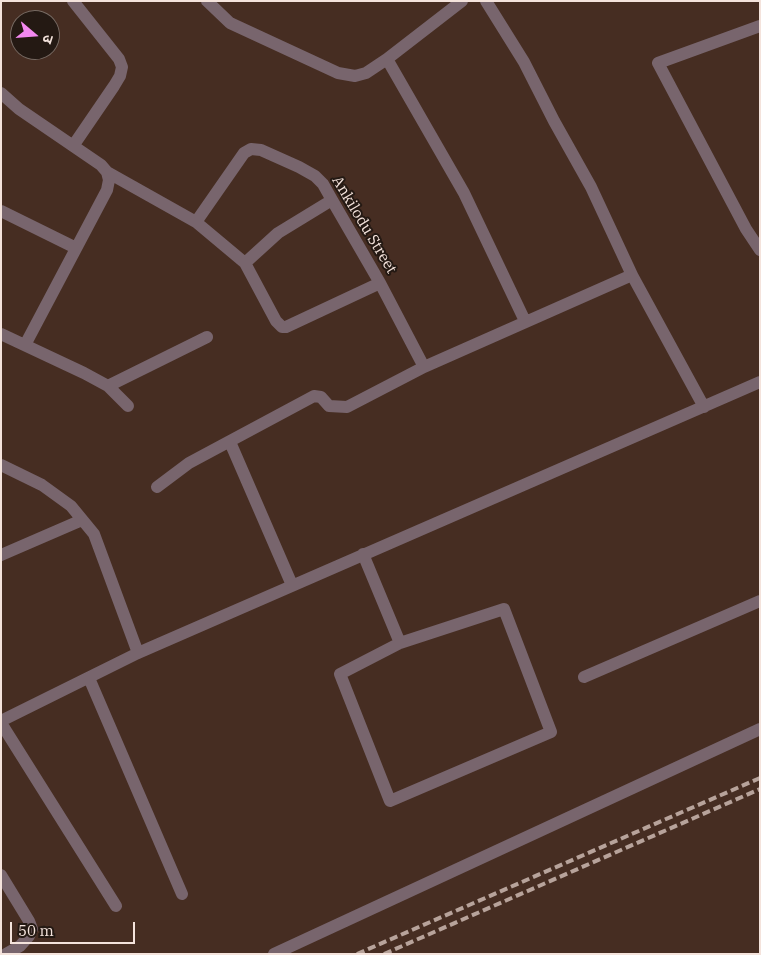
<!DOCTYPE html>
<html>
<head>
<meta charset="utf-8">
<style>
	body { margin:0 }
	#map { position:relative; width:761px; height:955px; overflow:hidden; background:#462d22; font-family:"IBM Plex Serif","Noto Sans Devanagari",serif }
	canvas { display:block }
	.frame { position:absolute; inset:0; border:2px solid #f4e3dc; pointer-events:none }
	.north { position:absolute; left:10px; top:10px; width:50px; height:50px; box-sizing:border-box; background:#241913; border:1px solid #776a63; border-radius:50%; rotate:108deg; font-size:14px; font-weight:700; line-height:20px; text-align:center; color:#f4e3dc }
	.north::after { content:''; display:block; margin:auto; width:18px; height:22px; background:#f389f1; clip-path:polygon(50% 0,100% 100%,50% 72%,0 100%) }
	.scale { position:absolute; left:10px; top:922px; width:125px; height:22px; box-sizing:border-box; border:2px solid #f4e3dc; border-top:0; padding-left:6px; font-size:15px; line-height:18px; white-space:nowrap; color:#f4e3dc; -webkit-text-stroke:4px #241913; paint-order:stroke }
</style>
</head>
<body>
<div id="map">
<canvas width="761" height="955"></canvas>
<div class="frame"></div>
<div class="north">उ</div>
<div class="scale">50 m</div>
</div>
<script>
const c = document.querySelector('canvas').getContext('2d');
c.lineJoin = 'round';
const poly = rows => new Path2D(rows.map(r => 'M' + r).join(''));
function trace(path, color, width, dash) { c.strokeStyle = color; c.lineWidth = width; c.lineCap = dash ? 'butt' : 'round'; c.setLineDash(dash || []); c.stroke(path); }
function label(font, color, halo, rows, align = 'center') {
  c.font = font + ' "IBM Plex Serif",serif'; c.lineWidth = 4; c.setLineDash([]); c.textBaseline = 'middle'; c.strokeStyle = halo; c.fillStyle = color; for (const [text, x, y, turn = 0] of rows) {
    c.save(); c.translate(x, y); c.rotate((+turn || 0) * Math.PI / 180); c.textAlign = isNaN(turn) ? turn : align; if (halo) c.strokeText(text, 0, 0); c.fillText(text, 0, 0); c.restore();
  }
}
trace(poly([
	[73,1,119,59,122,67,120,76,114,86,73,146],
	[207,1,230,23,338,73,355,76,366,73,387,59,462,1],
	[486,1,524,62,554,121,591,187,632,275,704,407],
	[760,26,658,63,746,229,760,250],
	[387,59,464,193,525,321],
	[1,93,19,109,101,165,107,172,109,180,107,190,25,345],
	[107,172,196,222,244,153,251,149,261,150,299,167,315,176,323,184,332,200,380,283,424,367],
	[1,211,76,248],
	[196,222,245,263,278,233,332,200],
	[245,263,276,321,282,327,286,327,380,283],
	[1,334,84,373,108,386,128,406],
	[108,386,207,337],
	[230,442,292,585],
	[1,465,42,485,71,506,94,534,138,653],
	[157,487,189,463,314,396,321,397,329,406,347,407,424,367,632,275],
	[363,554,400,643,504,609,551,732,390,801,340,674,400,643],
	[1,555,82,520],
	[584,677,760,601],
	[89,678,182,894],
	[1,721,138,653,760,382],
	[1,723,116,906],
	[1,875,29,921,32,929,29,936,20,946,6,954],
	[274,954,760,729]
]), '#78656d', 12);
trace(poly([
	[357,954,760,778],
	[384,954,760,789]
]), '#b7a39b', 4, [8, 4]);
label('15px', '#f4e3dc', '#241913', [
	["Ankilodu Street",364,225,59]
]);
</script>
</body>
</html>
